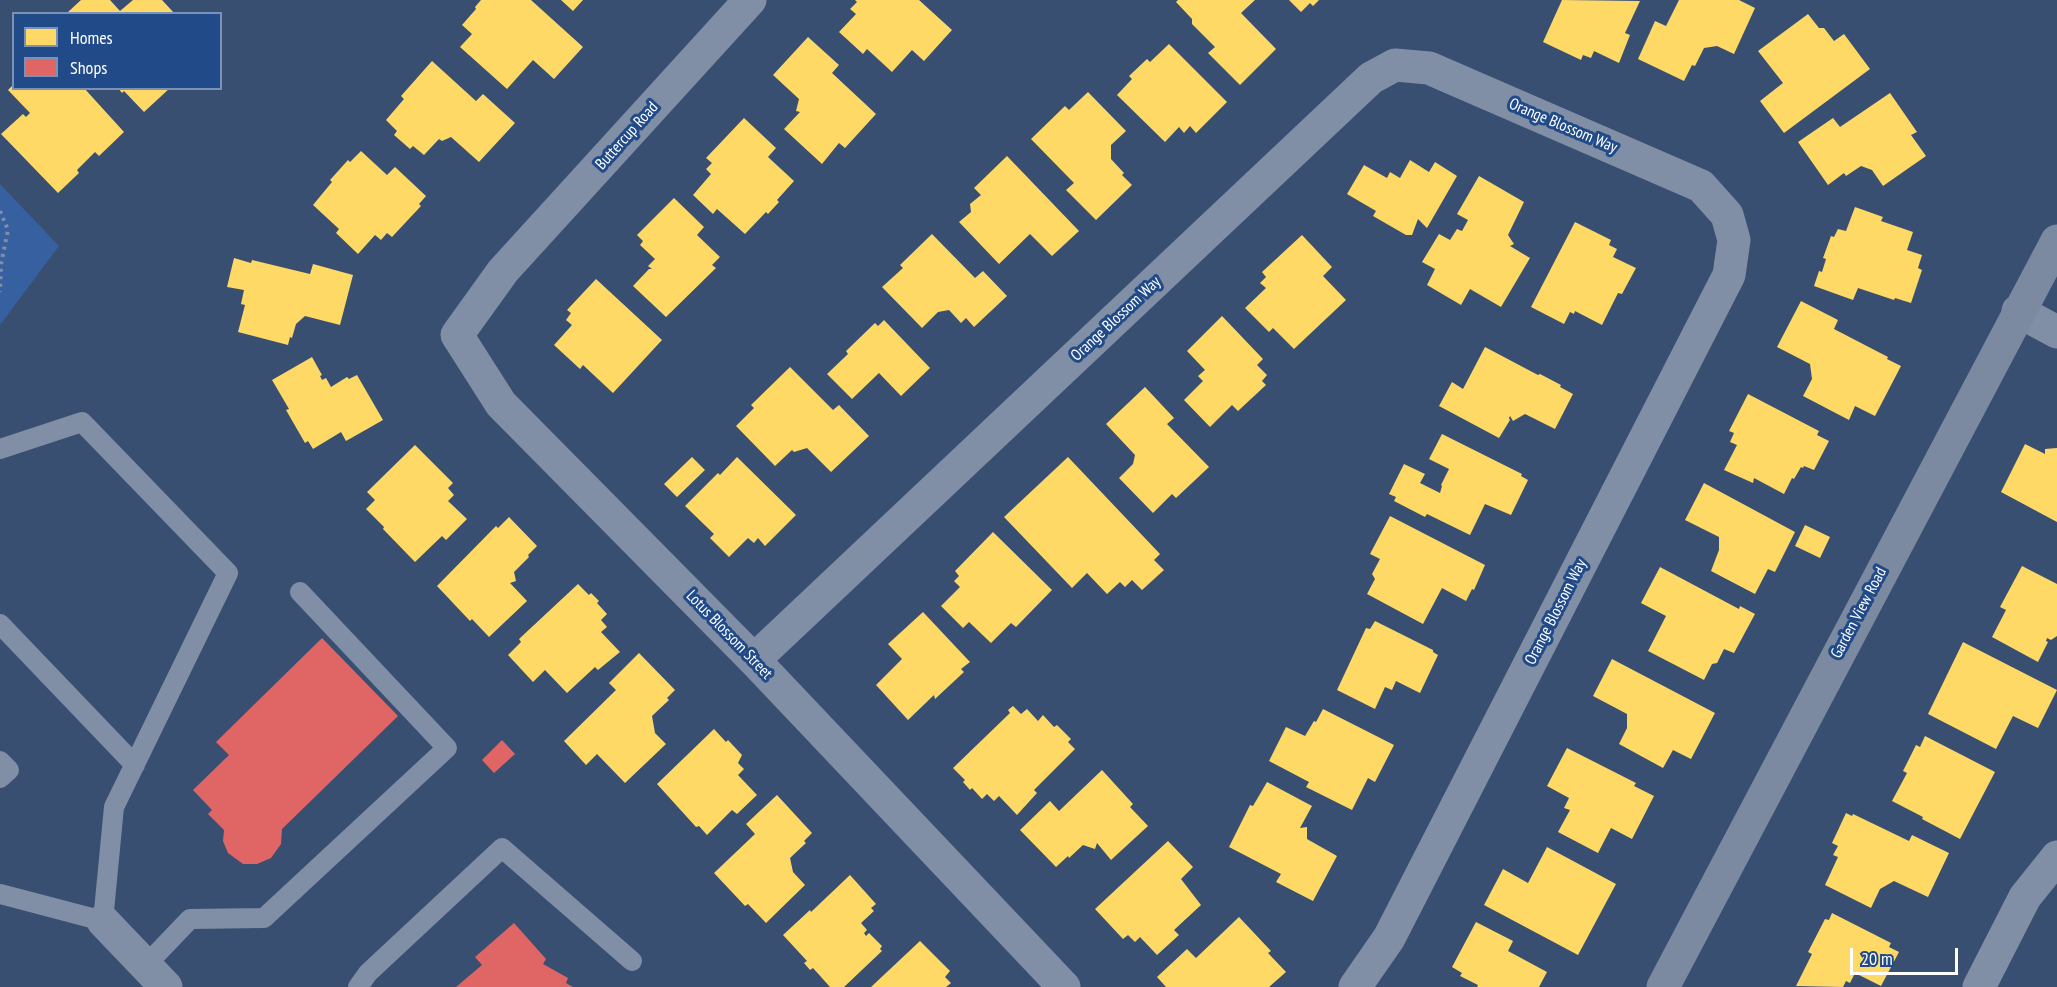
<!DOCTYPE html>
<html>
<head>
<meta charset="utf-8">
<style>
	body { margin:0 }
	#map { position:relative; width:2057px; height:987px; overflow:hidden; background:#394f71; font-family:"PT Sans Narrow",sans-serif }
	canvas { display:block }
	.legend { position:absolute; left:12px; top:12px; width:210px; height:78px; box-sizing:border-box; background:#214a89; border:2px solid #7a92b8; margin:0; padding:8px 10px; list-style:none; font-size:18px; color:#fff }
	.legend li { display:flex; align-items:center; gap:12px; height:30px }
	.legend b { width:30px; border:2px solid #7a92b8 }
	.scale { position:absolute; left:1850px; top:948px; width:108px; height:27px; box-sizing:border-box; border:3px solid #fff; border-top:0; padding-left:8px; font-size:18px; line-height:21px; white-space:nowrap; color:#fff; -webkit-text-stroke:4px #214a89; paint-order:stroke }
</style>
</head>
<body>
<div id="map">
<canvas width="2057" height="987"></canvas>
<ul class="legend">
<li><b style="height:16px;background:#ffd966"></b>Homes</li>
<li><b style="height:16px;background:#e06666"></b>Shops</li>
</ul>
<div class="scale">20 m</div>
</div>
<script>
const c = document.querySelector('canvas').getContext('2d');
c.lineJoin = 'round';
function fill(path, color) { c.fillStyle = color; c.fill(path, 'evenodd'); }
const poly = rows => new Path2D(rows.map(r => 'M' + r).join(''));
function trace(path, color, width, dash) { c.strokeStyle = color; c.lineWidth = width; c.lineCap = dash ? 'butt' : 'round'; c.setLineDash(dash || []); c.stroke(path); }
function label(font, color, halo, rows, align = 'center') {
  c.font = font + ' "PT Sans Narrow",sans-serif'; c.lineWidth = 6; c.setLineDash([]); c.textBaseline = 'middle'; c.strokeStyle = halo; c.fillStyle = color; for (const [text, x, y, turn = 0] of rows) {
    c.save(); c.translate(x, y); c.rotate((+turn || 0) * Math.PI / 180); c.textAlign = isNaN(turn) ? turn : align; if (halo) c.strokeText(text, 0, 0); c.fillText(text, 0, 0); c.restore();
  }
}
fill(poly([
	[0,184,59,246,0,325]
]), '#36609f');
fill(poly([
	[81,0,110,0,120,11,133,0,162,0,175,14,70,14,68,12],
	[481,0,531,0,583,47,554,79,533,60,507,89,460,47,472,34,462,25,476,9,475,7],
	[561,0,583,0,573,11],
	[855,0,919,0,952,30,924,61,912,50,892,72,867,49,863,54,839,32,856,14,850,9,857,2],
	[1178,0,1255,0,1241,13,1276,49,1240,85,1208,53,1215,47,1192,24,1192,19,1176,2],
	[1289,0,1319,0,1313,6,1310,3,1301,12],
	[1562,0,1640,1,1625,33,1630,35,1619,63,1594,51,1591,58,1583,55,1581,60,1543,42],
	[1679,0,1739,0,1755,8,1734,54,1717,46,1704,48,1695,66,1692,65,1684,81,1638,59,1655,21,1666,26],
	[1808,14,1819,28,1824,28,1834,41,1844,34,1870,69,1784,133,1760,101,1783,83,1758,51],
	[808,37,839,65,832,73,876,114,845,148,839,143,822,164,784,129,800,112,796,111,799,99,773,75],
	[1169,44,1227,102,1196,133,1190,126,1184,133,1179,127,1165,142,1117,95,1132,79,1129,76,1147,59,1150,62],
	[432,61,476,101,483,94,515,123,479,162,451,137,442,141,439,139,424,155,413,146,410,149,394,135,397,131,386,120,404,99,401,96],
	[14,84,14,88,84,88,124,132,99,156,95,152,77,170,79,173,58,193,1,134,23,114,26,117,30,113,8,90],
	[118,88,170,88,144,112,124,91,122,93],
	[1088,92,1126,131,1111,145,1111,159,1124,173,1122,175,1132,185,1096,220,1066,190,1074,183,1031,139,1065,106,1069,110],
	[1890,93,1917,132,1911,135,1926,156,1883,186,1872,170,1861,166,1846,176,1844,173,1828,185,1798,142,1833,118,1840,127],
	[744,118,776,148,768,157,794,181,777,200,779,202,768,214,766,212,745,234,717,209,713,214,693,195,711,174,706,169,712,163,706,158],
	[361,151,387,175,395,167,426,196,419,204,421,206,392,237,387,233,381,240,375,235,358,254,336,233,339,229,313,205,332,182,330,180,348,160,350,162],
	[1007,156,1079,231,1052,256,1030,234,999,264,959,222,971,212,970,204,981,195,974,188],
	[1410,160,1429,172,1435,162,1457,176,1427,228,1418,219,1412,235,1406,235,1373,216,1376,211,1347,194,1364,165,1387,178,1390,172,1400,178],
	[1479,176,1524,202,1508,235,1514,244,1510,246,1530,258,1501,307,1470,289,1461,305,1427,285,1435,269,1422,262,1439,234,1450,240,1457,229,1462,231,1468,220,1457,214],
	[674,198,704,227,697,235,720,257,712,265,716,268,666,317,633,286,649,269,652,269,648,266,655,259,640,245,643,241,637,235],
	[1855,207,1883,217,1881,221,1913,232,1907,250,1922,255,1918,268,1922,270,1911,303,1895,298,1894,300,1858,288,1853,300,1814,286,1819,271,1822,272,1826,259,1823,258,1831,236,1834,237,1838,229,1846,231],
	[1575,222,1611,240,1609,245,1617,249,1613,257,1636,268,1622,294,1618,293,1602,325,1575,311,1574,314,1570,312,1564,324,1531,307],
	[932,234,975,278,983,271,1007,296,974,327,966,318,961,323,949,310,938,312,922,328,882,287,903,268,900,265],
	[1302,235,1332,267,1323,276,1346,300,1294,349,1273,328,1269,332,1245,308,1266,288,1260,283,1266,277,1262,272],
	[234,258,251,263,252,260,310,274,313,264,353,275,340,325,305,316,296,324,292,338,290,337,288,345,238,332,245,305,241,304,244,290,227,287],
	[596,279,662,340,613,393,583,365,580,369,554,345,572,325,566,320,571,313,567,310],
	[1801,301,1838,320,1834,329,1888,357,1887,359,1901,366,1875,416,1855,406,1849,420,1803,396,1812,379,1810,364,1777,347],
	[1222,316,1263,359,1257,365,1267,375,1262,381,1266,385,1238,411,1232,405,1210,427,1184,400,1203,381,1198,376,1205,370,1187,351],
	[884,320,930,368,901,396,879,373,852,399,827,374,848,354,846,351,875,323,878,326],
	[1485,347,1538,375,1540,374,1561,385,1560,387,1573,394,1555,429,1525,414,1513,421,1510,416,1509,418,1510,420,1499,438,1439,406,1452,382,1463,389],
	[312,357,322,375,320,376,322,380,326,378,331,387,347,377,349,379,357,375,383,420,346,441,341,432,313,449,308,441,305,443,286,410,289,409,272,380],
	[790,367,833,410,839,405,869,436,831,472,807,448,794,452,792,450,775,466,736,426,754,408,751,405],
	[1145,387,1174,418,1167,424,1209,467,1176,498,1172,494,1153,513,1119,478,1133,464,1135,455,1106,424],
	[1748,394,1819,431,1817,435,1829,441,1814,470,1804,466,1803,468,1801,467,1794,479,1792,478,1784,494,1754,478,1753,483,1724,470,1737,445,1730,442,1734,433,1729,431],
	[1442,434,1522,474,1521,476,1528,480,1511,515,1485,504,1470,535,1427,514,1425,517,1394,501,1396,497,1389,494,1404,464,1425,474,1420,483,1440,493,1442,486,1441,485,1449,469,1429,459],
	[2025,444,2045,454,2045,449,2057,448,2057,522,2001,492],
	[415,445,453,483,448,488,454,495,448,501,467,519,446,540,442,536,415,562,383,529,384,527,366,509,375,500,367,492],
	[692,457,705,470,677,497,664,484],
	[737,457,796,515,765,546,758,538,754,543,748,538,729,557,710,538,714,534,685,506,718,473,720,475],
	[1068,457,1160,554,1154,560,1164,570,1142,590,1132,580,1125,587,1120,582,1107,594,1087,573,1072,588,1004,517],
	[1704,483,1795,532,1775,572,1768,569,1755,594,1711,571,1719,550,1719,537,1685,520],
	[1390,516,1485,565,1474,590,1472,589,1466,601,1442,588,1423,624,1367,594,1375,579,1372,574,1380,559,1370,554],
	[509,517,537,546,528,555,529,557,514,572,516,581,510,583,527,601,489,637,472,619,470,621,437,586,496,526,498,528],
	[1805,525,1830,537,1820,558,1795,546],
	[993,532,1052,590,1016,627,1011,623,991,643,969,622,963,628,941,606,960,587,954,581,959,576,955,571],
	[2022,566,2057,584,2057,636,2051,640,2047,638,2046,641,2048,642,2038,662,1992,637,2006,610,2000,607],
	[1660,567,1739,609,1740,606,1755,614,1734,653,1724,649,1717,663,1712,664,1704,680,1648,651,1666,616,1641,603],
	[578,584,589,595,591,593,599,601,597,603,607,614,601,620,607,627,601,632,620,652,598,670,595,667,567,693,545,670,533,682,508,655,521,642,519,639],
	[923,612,970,662,961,669,964,672,935,699,934,695,908,720,876,685,902,659,888,644],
	[1375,621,1433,650,1433,652,1438,655,1420,693,1396,681,1392,690,1385,687,1375,709,1337,690,1366,628,1370,629],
	[1963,642,2057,690,2038,728,2013,716,1996,749,1928,714],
	[639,653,675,690,667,698,669,700,652,716,655,733,666,744,625,783,597,754,586,765,564,741,616,690,609,683],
	[1612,659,1715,713,1691,759,1673,750,1663,768,1619,744,1627,728,1627,714,1593,696],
	[1013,706,1021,714,1027,709,1038,721,1043,715,1054,727,1057,725,1071,739,1068,742,1075,749,1034,790,1037,793,1017,815,999,796,994,801,987,794,982,799,972,788,970,790,963,782,965,780,953,768,1010,713,1008,710],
	[1323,709,1394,745,1375,782,1368,778,1352,810,1306,787,1309,782,1269,761,1286,727,1305,736,1314,721,1316,722],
	[714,729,726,742,728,740,742,755,738,763,744,769,738,775,757,795,737,814,732,810,707,835,699,826,696,827,657,784],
	[1925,736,1995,772,1960,839,1922,819,1923,817,1892,801,1907,773,1903,771,1916,745,1920,747],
	[1567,748,1636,783,1634,786,1654,796,1632,839,1611,828,1598,853,1558,832,1570,810,1564,808,1569,798,1547,786],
	[1102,770,1133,804,1130,807,1148,826,1111,860,1097,843,1095,849,1083,845,1069,858,1068,856,1056,867,1020,830,1050,801,1059,811],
	[1267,782,1312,806,1300,828,1307,827,1307,839,1337,856,1313,901,1276,882,1281,874,1229,847,1250,805,1253,806],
	[777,795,812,833,804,841,806,843,790,858,793,872,805,885,766,923,748,904,745,906,714,873,755,834,746,824],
	[1846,813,1852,816,1853,814,1909,841,1912,835,1949,853,1928,897,1894,881,1880,889,1871,908,1825,885,1838,857,1833,855,1838,846,1832,843],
	[1168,841,1193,867,1181,879,1201,905,1174,930,1179,935,1157,955,1140,937,1135,942,1128,935,1123,939,1095,909],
	[1547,847,1616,884,1578,955,1484,905,1503,869,1528,883],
	[850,875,876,904,871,908,874,911,861,923,867,930,864,933,866,936,869,933,882,946,880,949,882,951,844,987,830,987,813,968,810,970,804,963,807,961,783,935,810,910,811,912],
	[1832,913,1891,943,1889,947,1899,952,1881,986,1855,973,1850,983,1846,981,1843,987,1796,986,1812,954,1808,952,1825,919,1829,920],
	[1239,917,1271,951,1268,953,1286,972,1269,987,1166,987,1157,977,1187,949,1196,958],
	[1476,922,1513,941,1508,951,1547,972,1539,987,1477,987,1478,985,1460,976,1462,973,1452,967],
	[920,941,950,971,945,977,951,983,946,987,871,987]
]), '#ffd966');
fill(poly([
	[322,638,398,716,282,829,281,844,271,858,257,864,243,864,228,853,223,841,224,830,208,814,212,810,193,790,229,755,216,742],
	[502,740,515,754,494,773,482,760],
	[514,923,546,959,543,964,568,978,566,983,573,987,456,987,482,965,475,957]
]), '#e06666');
trace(poly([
	[0,211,8,230,1,264,0,292]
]), '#808fa6', 4, [3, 4.5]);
trace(poly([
	[0,449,82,422,228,573,114,807,103,921,0,894],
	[0,624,135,765],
	[0,761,9,770,0,778],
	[146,965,190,919,264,918,447,748,300,592],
	[358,987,368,973,502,848,632,961]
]), '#808fa6', 20);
trace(poly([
	[750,0,503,271,457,335,501,404,754,660,1064,987],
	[2018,311,2057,332],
	[754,660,1371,78,1395,65,1429,68,1701,186,1727,215,1734,240,1729,275,1389,938,1355,987],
	[103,921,166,987],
	[1979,987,2025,897,2057,857]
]), '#808fa6', 33);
trace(poly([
	[1663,987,2057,241]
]), '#7b8aa1', 33);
label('16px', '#fff', '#214a89', [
	["Orange Blossom Way",1563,126,23],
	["Buttercup Road",627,136,-48],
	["Orange Blossom Way",1116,319,-43],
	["Orange Blossom Way",1556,612,-63],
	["Garden View Road",1859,613,-62],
	["Lotus Blossom Street",729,635,46]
]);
</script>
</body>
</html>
